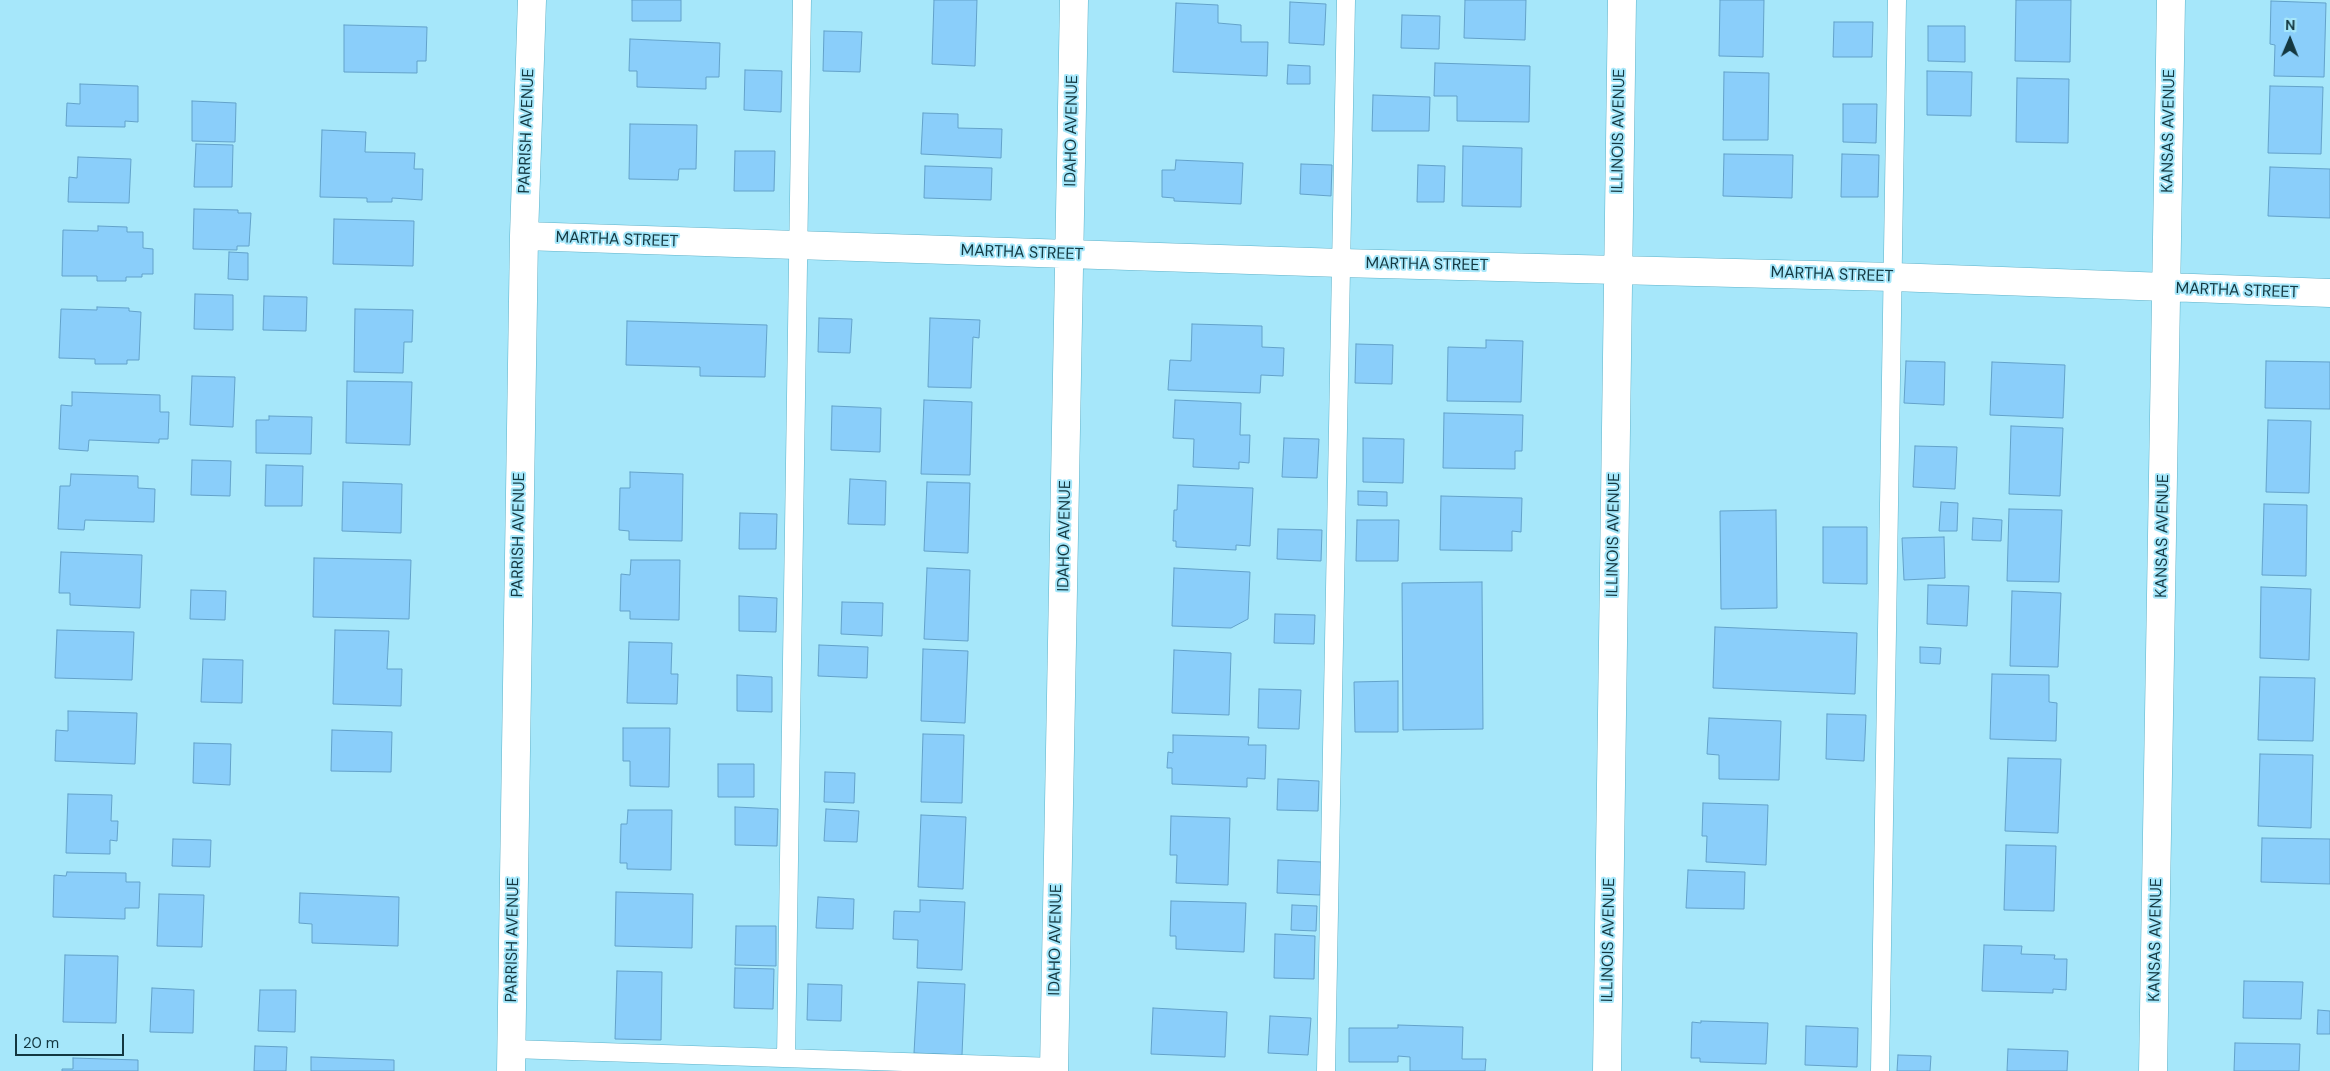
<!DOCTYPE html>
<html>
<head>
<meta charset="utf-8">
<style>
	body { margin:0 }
	#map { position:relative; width:2330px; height:1071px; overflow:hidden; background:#a6e7fa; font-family:"DM Sans",sans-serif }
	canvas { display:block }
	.north { position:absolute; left:2265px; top:15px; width:50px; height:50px; -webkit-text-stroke:4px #a6e7fa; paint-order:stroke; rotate:1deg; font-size:14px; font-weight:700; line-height:20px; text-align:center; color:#133740 }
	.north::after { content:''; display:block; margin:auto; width:18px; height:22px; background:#133740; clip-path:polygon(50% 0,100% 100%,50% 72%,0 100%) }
	.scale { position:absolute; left:15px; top:1034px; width:109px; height:22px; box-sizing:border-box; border:2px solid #133740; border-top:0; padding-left:6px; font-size:15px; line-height:18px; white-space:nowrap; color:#133740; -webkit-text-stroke:4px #a6e7fa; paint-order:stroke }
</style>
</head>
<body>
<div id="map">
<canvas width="2330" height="1071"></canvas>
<div class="north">N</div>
<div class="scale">20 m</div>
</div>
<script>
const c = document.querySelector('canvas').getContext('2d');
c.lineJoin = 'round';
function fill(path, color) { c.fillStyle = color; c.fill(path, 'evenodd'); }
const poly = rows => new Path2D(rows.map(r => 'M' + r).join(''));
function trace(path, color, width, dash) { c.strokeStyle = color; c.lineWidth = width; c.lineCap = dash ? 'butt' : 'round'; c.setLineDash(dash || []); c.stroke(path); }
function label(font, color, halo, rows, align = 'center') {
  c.font = font + ' "DM Sans",sans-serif'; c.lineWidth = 4; c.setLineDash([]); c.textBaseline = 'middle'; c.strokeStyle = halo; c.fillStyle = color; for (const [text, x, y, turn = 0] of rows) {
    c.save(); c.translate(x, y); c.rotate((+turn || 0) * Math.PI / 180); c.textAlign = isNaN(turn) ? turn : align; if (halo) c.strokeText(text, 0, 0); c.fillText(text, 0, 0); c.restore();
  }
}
const building = poly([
	[632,0,681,0,681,21,632,21,632,0],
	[934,0,977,0,975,66,932,64,934,0],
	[1465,0,1526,0,1525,40,1464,38,1465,0],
	[1720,0,1764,0,1763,57,1719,56,1720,0],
	[2016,0,2071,0,2070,62,2015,61,2016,0],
	[2271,1,2326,3,2324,77,2274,76,2275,45,2270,44,2271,1],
	[1290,2,1326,4,1324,45,1289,43,1290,2],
	[1176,3,1218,5,1218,23,1241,25,1241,42,1268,42,1267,76,1173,72,1176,3],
	[1402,15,1440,16,1439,49,1401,48,1402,15],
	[1834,22,1873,22,1872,57,1833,57,1834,22],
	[344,25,427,27,426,61,417,61,417,73,344,72,344,25],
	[1928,26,1965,26,1965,62,1928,61,1928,26],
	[824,31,862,32,860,72,823,71,824,31],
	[630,39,720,43,719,77,706,77,706,89,637,87,637,71,629,71,630,39],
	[1435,63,1530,66,1529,122,1457,121,1457,96,1434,96,1435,63],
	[1288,65,1310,66,1310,84,1287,84,1288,65],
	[745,70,782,71,781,112,744,110,745,70],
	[1927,71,1972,72,1971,116,1927,115,1927,71],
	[1724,72,1769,73,1768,140,1723,140,1724,72],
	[2017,78,2069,79,2068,143,2016,142,2017,78],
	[80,84,138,86,138,122,125,121,125,127,66,126,67,103,80,104,80,84],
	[2270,86,2323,87,2321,154,2268,153,2270,86],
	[1373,95,1430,97,1429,131,1372,131,1373,95],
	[192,101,236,103,235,142,192,141,192,101],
	[1843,104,1877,104,1876,143,1843,142,1843,104],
	[923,113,958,114,958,128,1002,129,1001,158,921,154,923,113],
	[630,124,697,125,696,169,679,169,678,180,629,179,630,124],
	[322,130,366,132,365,152,415,153,414,169,423,169,422,200,392,198,392,202,367,202,367,198,320,197,322,130],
	[196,144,233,145,232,187,194,187,196,144],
	[1463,146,1522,148,1521,207,1462,206,1463,146],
	[735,151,775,151,774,191,734,191,735,151],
	[1724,154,1793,155,1792,198,1723,196,1724,154],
	[1842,154,1879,155,1878,197,1841,197,1842,154],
	[78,157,131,159,129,203,68,202,69,177,77,178,78,157],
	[1176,160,1243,163,1241,204,1174,201,1174,198,1162,197,1162,170,1175,170,1176,160],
	[1301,164,1332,165,1331,196,1300,194,1301,164],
	[1418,165,1445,166,1444,202,1417,202,1418,165],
	[925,166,992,168,991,200,924,198,925,166],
	[2270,167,2330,169,2330,218,2268,216,2270,167],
	[194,209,238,210,238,213,251,213,249,246,237,246,237,250,193,249,194,209],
	[334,219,414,221,413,266,333,264,334,219],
	[98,226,127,227,127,232,143,232,143,248,153,249,153,274,142,274,142,277,126,277,126,281,97,281,97,276,62,276,63,230,98,231,98,226],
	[229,252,248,253,248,280,228,279,229,252],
	[195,294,233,295,233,330,194,329,195,294],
	[264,296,307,297,306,331,263,330,264,296],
	[97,307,129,308,129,311,141,312,139,360,127,360,127,364,95,364,95,359,59,358,61,309,97,310,97,307],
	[355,309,413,310,412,342,404,342,403,373,354,372,355,309],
	[819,318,852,319,850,353,818,352,819,318],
	[930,318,980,320,979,338,973,337,971,388,928,387,930,318],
	[627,321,767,325,765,377,700,376,700,367,626,365,627,321],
	[1192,324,1262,326,1262,347,1284,348,1283,376,1261,375,1260,393,1168,390,1170,360,1191,361,1192,324],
	[1486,340,1523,341,1521,402,1447,401,1448,347,1486,348,1486,340],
	[1356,344,1393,345,1392,384,1355,383,1356,344],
	[1906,361,1945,362,1944,405,1904,403,1906,361],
	[2266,361,2330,362,2330,409,2265,408,2266,361],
	[1992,362,2065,365,2063,418,1990,415,1992,362],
	[192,376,235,377,233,427,190,425,192,376],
	[347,381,412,382,410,445,346,443,347,381],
	[72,392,160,395,160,412,169,412,168,439,159,439,159,443,89,440,88,451,59,449,61,405,72,406,72,392],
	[924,400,972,402,970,475,921,474,924,400],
	[1175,400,1241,403,1240,435,1250,435,1249,463,1239,462,1239,469,1193,467,1194,439,1173,438,1175,400],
	[832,406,881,408,880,452,831,450,832,406],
	[1444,413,1523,415,1522,451,1515,451,1515,469,1443,468,1444,413],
	[269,416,312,417,311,454,256,453,256,420,269,420,269,416],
	[2268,420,2311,421,2309,493,2266,492,2268,420],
	[2011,426,2063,428,2060,496,2009,494,2011,426],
	[1284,438,1319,439,1317,478,1282,477,1284,438],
	[1363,438,1404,439,1403,483,1363,482,1363,438],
	[1915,446,1957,447,1955,489,1913,487,1915,446],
	[192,460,231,461,230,496,191,495,192,460],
	[266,465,303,466,302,506,265,506,266,465],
	[630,472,683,474,682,541,629,540,629,531,619,530,620,488,630,488,630,472],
	[71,474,138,476,138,488,155,489,154,522,85,520,84,530,58,529,60,486,70,486,71,474],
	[850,479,886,481,885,525,848,524,850,479],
	[343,482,402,484,401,533,342,531,343,482],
	[927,482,970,483,968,553,924,551,927,482],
	[1178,485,1253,488,1250,546,1236,545,1236,550,1176,547,1176,541,1173,541,1174,510,1177,510,1178,485],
	[1358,491,1387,492,1387,506,1358,505,1358,491],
	[1441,496,1522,498,1521,532,1512,531,1512,551,1440,550,1441,496],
	[1941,502,1958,503,1957,531,1939,531,1941,502],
	[2264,504,2307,505,2306,576,2262,575,2264,504],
	[2009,509,2062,510,2059,582,2007,581,2009,509],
	[1776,510,1777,608,1721,609,1720,511,1776,510],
	[740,513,777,514,776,549,739,549,740,513],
	[1973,518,2002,520,2001,541,1972,540,1973,518],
	[1357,520,1399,520,1398,561,1356,561,1357,520],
	[1823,527,1867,527,1867,584,1823,583,1823,527],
	[1278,529,1322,530,1321,561,1277,559,1278,529],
	[1944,537,1945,578,1904,580,1902,538,1944,537],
	[61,552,142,555,140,608,70,605,70,593,59,593,61,552],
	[314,558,411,560,409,619,313,617,314,558],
	[631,560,680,560,679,620,630,619,630,611,620,611,621,574,630,575,631,560],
	[927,568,970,570,968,641,924,639,927,568],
	[1174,568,1250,572,1248,619,1231,628,1172,626,1174,568],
	[1482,582,1483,729,1403,730,1402,583,1482,582],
	[1928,585,1969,586,1967,626,1927,624,1928,585],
	[2261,587,2311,589,2309,660,2260,658,2261,587],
	[191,590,226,591,225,620,190,619,191,590],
	[2012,591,2061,593,2058,667,2010,666,2012,591],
	[739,596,777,598,776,632,739,631,739,596],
	[842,602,883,603,882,636,841,634,842,602],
	[1275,614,1315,615,1314,644,1274,643,1275,614],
	[1715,627,1857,633,1855,694,1713,688,1715,627],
	[57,630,134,632,132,680,55,678,57,630],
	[335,630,389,631,387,669,402,669,401,706,333,704,335,630],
	[629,642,672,643,671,674,678,674,677,704,627,703,629,642],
	[819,645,868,647,867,678,818,676,819,645],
	[1920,647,1941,648,1940,664,1920,663,1920,647],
	[923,649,968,651,965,723,921,721,923,649],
	[1174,650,1231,653,1229,715,1172,713,1174,650],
	[203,659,243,660,242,703,201,702,203,659],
	[1992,674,2049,675,2049,702,2057,703,2056,741,1990,739,1992,674],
	[737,675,772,677,772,712,737,711,737,675],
	[2260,677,2315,678,2313,741,2258,740,2260,677],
	[1398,681,1398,732,1355,732,1354,682,1398,681],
	[1259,689,1301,690,1299,729,1258,728,1259,689],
	[68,711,137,713,135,764,55,761,56,730,68,731,68,711],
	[1827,714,1866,715,1864,761,1826,759,1827,714],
	[1709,718,1781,721,1779,780,1719,779,1719,755,1707,754,1709,718],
	[623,728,670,728,669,787,630,786,630,761,623,761,623,728],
	[332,730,392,732,391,772,331,771,332,730],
	[923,734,964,735,962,803,921,802,923,734],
	[1173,735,1249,737,1248,745,1266,745,1265,779,1247,778,1247,787,1172,784,1172,768,1167,768,1168,752,1173,753,1173,735],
	[194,743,231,744,230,785,193,783,194,743],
	[2260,754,2313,755,2311,828,2258,826,2260,754],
	[2008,758,2061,759,2058,833,2005,831,2008,758],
	[718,764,754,764,754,797,718,797,718,764],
	[825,772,855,773,854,803,824,802,825,772],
	[1278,779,1319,781,1318,811,1277,810,1278,779],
	[68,794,112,795,111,821,118,821,117,841,110,840,110,854,66,853,68,794],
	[1703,803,1768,805,1766,865,1706,862,1707,836,1702,836,1703,803],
	[735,807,778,809,777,846,735,845,735,807],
	[826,809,859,811,857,842,824,841,826,809],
	[628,810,672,810,671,870,627,869,627,863,620,863,621,824,627,824,628,810],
	[921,815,966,817,963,889,918,887,921,815],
	[1171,816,1230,818,1228,885,1176,883,1177,855,1170,855,1171,816],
	[2262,838,2330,839,2330,884,2261,882,2262,838],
	[173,839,211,840,210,867,172,866,173,839],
	[2006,845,2056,846,2054,911,2004,910,2006,845],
	[1278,860,1321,862,1320,895,1277,893,1278,860],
	[1688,870,1745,872,1744,909,1686,908,1688,870],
	[67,872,126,873,126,882,140,882,139,908,125,908,125,919,53,917,54,875,66,876,67,872],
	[616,892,693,894,692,948,615,946,616,892],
	[300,893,399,897,398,946,312,943,312,924,299,923,300,893],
	[159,894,204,895,202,947,157,946,159,894],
	[818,897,854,899,853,929,816,928,818,897],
	[920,900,965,902,962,970,917,968,918,940,893,939,894,911,920,912,920,900],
	[1171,901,1246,903,1244,952,1176,949,1176,936,1170,936,1171,901],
	[1292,905,1317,906,1316,931,1291,930,1292,905],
	[736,926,776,926,776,966,735,965,736,926],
	[1275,934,1315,936,1314,979,1274,978,1275,934],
	[1984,945,2022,946,2021,954,2055,955,2054,959,2067,959,2066,990,2053,989,2053,993,1982,991,1984,945],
	[65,955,118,956,116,1023,63,1022,65,955],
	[735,968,774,969,773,1009,734,1008,735,968],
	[617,971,662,972,661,1040,615,1039,617,971],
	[2244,981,2303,982,2301,1019,2243,1018,2244,981],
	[918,982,965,984,962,1055,914,1053,918,982],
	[808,984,842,985,841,1021,807,1020,808,984],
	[152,988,194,990,193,1033,150,1032,152,988],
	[260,990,296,990,295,1032,258,1031,260,990],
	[1153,1008,1227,1012,1225,1057,1151,1054,1153,1008],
	[2318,1010,2330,1011,2330,1034,2317,1034,2318,1010],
	[1270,1016,1311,1018,1308,1055,1268,1053,1270,1016],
	[1701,1021,1768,1023,1766,1064,1700,1062,1700,1058,1691,1058,1692,1022,1701,1023,1701,1021],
	[1398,1025,1463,1027,1462,1059,1486,1059,1485,1071,1410,1071,1410,1057,1398,1056,1398,1062,1349,1062,1349,1028,1398,1028,1398,1025],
	[1806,1026,1858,1028,1857,1067,1805,1065,1806,1026],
	[2235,1043,2300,1044,2299,1071,2234,1071,2235,1043],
	[255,1046,287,1047,286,1071,254,1071,255,1046],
	[2008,1049,2068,1051,2067,1071,2007,1071,2008,1049],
	[1898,1055,1931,1056,1930,1071,1897,1071,1898,1055],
	[311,1057,394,1060,394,1071,311,1071,311,1057],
	[73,1058,138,1060,138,1071,62,1071,62,1069,73,1069,73,1058]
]);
fill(building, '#8acefa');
trace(building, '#63a2ca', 1);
const lane = poly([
	[512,1049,1054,1067],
	[786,1058,802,0],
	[1326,1071,1346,0],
	[1880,1071,1897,0]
]);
const street = poly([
	[524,236,1341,263,1893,277,2330,293],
	[511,1071,524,236,532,0],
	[1054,1071,1074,0],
	[1607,1071,1622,0],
	[2153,1071,2171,0]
]);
trace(lane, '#5fb2c9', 19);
trace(street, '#5fb2c9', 29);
trace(lane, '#fff', 18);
trace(street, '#fff', 28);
label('16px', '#133740', '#a6e7fa', [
	["PARRISH AVENUE",527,131,-88],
	["IDAHO AVENUE",1072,131,-89],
	["ILLINOIS AVENUE",1619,131,-89],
	["KANSAS AVENUE",2169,131,-89],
	["MARTHA STREET",617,240,2],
	["MARTHA STREET",1022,253,2],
	["MARTHA STREET",1427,265,1],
	["MARTHA STREET",1832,275,2],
	["MARTHA STREET",2237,291,2],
	["PARRISH AVENUE",519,535,-89],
	["ILLINOIS AVENUE",1614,535,-89],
	["IDAHO AVENUE",1065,536,-89],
	["KANSAS AVENUE",2163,536,-89],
	["PARRISH AVENUE",513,940,-89],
	["IDAHO AVENUE",1056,940,-89],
	["ILLINOIS AVENUE",1609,940,-89],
	["KANSAS AVENUE",2156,940,-89]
]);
</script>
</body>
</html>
